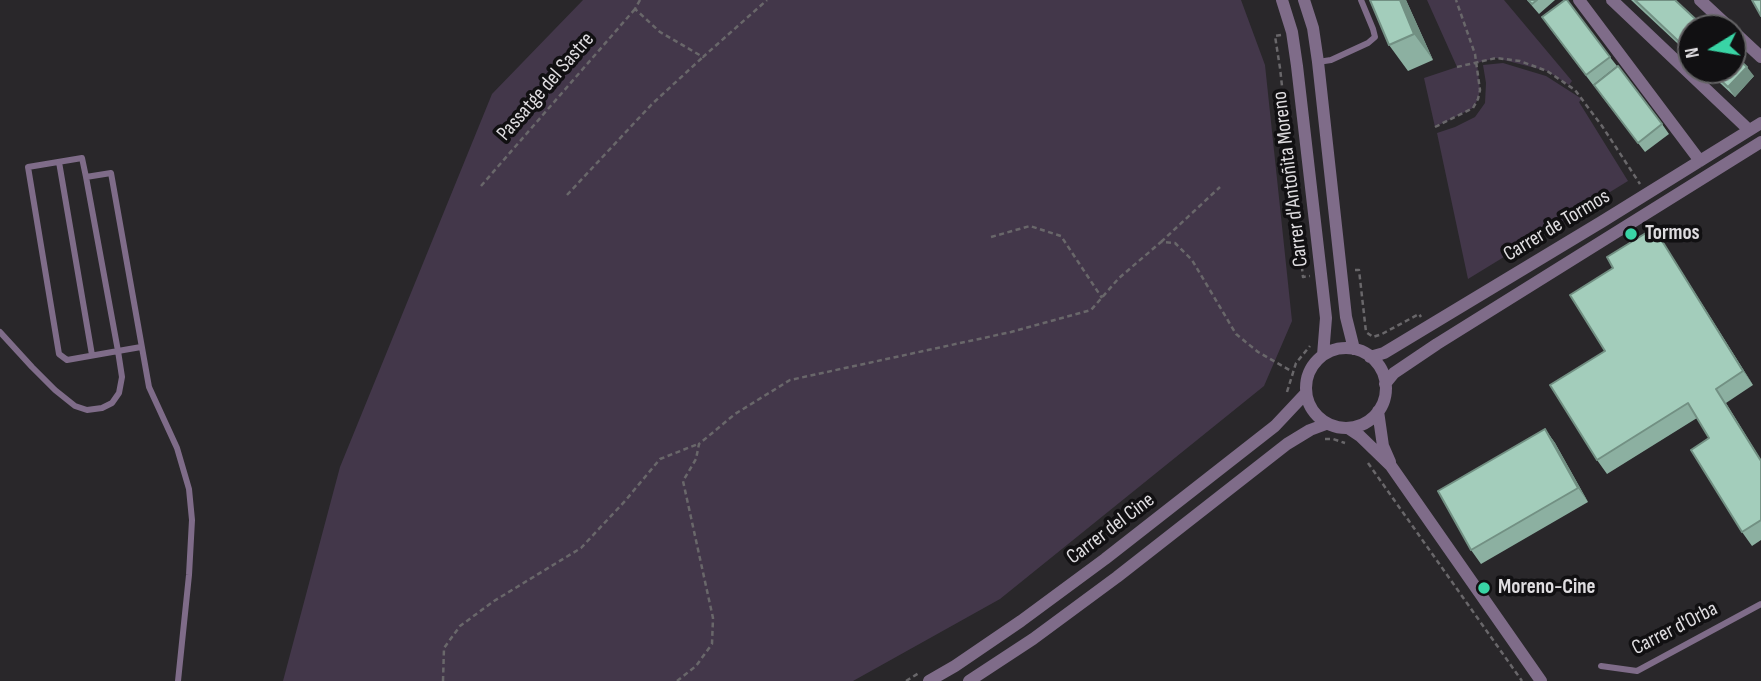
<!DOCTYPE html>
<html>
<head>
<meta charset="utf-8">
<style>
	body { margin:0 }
	#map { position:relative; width:1761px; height:681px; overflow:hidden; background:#29272a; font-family:"Sofia Sans Condensed",sans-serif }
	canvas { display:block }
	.north { position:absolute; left:1677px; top:14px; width:70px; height:70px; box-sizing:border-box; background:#111012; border:2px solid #636264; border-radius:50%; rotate:259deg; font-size:19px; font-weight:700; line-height:28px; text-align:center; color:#dfdde0 }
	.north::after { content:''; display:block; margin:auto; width:24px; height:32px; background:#39d4a5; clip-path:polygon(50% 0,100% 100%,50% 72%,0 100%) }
</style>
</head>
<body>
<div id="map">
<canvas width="1761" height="681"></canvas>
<div class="north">N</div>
</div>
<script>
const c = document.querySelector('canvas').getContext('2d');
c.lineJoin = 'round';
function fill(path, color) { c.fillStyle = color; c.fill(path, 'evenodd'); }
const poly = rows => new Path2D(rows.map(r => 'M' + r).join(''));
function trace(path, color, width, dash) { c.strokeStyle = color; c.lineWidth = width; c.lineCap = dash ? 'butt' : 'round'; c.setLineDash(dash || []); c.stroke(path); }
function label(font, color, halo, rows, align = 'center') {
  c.font = font + ' "Sofia Sans Condensed",sans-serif'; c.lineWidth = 7; c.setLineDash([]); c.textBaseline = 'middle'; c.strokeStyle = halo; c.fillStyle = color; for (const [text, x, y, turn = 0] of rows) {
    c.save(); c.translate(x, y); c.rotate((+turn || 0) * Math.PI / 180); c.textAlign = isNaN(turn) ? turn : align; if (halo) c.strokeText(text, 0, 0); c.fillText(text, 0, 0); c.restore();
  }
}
fill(poly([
	[583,0,1241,0,1265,65,1292,321,1264,386,1000,599,853,681,283,681,340,467,492,94],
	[1427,0,1504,0,1572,81,1569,85,1547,71,1496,58,1477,63,1480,90,1478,99,1473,108,1435,127,1424,78,1457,67],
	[1503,63,1546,76,1582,99,1579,102,1628,181,1468,279,1437,133,1455,127,1475,117,1485,103,1486,83,1483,65]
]), '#43374a');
trace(poly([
	[640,0,635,9,660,32,703,57,767,0],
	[1281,35,1275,36,1280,68,1303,277,1310,276],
	[1457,67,1496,58,1520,61,1547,71,1575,90,1602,126,1640,184],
	[1435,127,1473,108,1478,99,1480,90,1475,54,1456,0],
	[481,186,635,9],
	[567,195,652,104,703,57],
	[991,237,1030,226,1061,236,1102,298],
	[1161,242,1220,187],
	[1355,270,1359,270,1366,332,1373,337,1382,334,1419,314,1421,317],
	[1287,392,1296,363,1310,346],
	[1325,439,1333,439,1345,443],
	[1368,463,1522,681],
	[443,681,444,648,460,626,494,601,581,548,625,501,660,459,698,444],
	[677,681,696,666,712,644,713,618,683,481,696,459,699,444,735,414,790,380,1011,332,1091,310,1119,278,1161,242,1175,243,1192,260,1236,334,1258,352,1293,372],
	[906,681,919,673]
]), '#69676a', 2.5, [5, 3.5]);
trace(poly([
	[1318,62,1331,60,1368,43,1375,37,1373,29,1361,0],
	[59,162,92,355],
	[86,177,111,173,149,387,177,448,189,489,192,520,189,575,178,681],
	[0,332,32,367,55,390,75,406,87,410,102,408,112,403,119,393,122,377,118,351,86,177,82,158,28,167,59,354,67,360,118,351,141,347],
	[1601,666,1637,671,1761,604]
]), '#7f6c89', 6);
trace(poly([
	[1282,0,1292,32,1297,66,1321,274,1326,318,1323,355],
	[1304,0,1313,28,1318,62,1346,317,1354,349],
	[1579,0,1700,161],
	[1612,0,1749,130],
	[1700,0,1730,28],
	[1733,31,1761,57],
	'1306 388a40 40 0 1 1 80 0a40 40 0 1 1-80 0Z',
	[1370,357,1384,353,1603,221,1761,123],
	[1385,384,1394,373,1437,344,1761,142],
	[1378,411,1383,446,1390,462],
	[1348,428,1360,436,1391,466,1541,681],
	[929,681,955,666,1021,621,1105,559,1275,426,1306,393],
	[969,681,1033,639,1117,577,1287,444,1310,430,1326,424]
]), '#7f6c89', 12);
fill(poly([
	[1370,0,1406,0,1433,60,1408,71,1389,45],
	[1527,0,1555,0,1539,14],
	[1631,0,1675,0,1691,28,1691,56],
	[1549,27,1610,57,1617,66,1593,85],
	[1706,70,1733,70,1754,76,1735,97],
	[1600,94,1662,124,1669,134,1645,152],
	[1654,228,1753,385,1726,403,1761,460,1761,540,1752,546,1742,532,1709,438,1697,418,1607,474,1597,460,1613,268],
	[1545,429,1555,443,1588,502,1481,564,1471,550]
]), '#8cb0a1');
fill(poly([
	[1400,0,1406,0,1433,60,1414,34],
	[1747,67,1754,76,1735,97,1728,87],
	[1654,228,1663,242,1753,385,1743,371],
	[1545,429,1555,443,1588,502,1578,488]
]), '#729083');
const building = poly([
	[1370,0,1400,0,1414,34,1389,45,1370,0],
	[1528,0,1537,0,1532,4,1528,0],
	[1565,0,1567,0,1610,57,1586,75,1542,17,1565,0],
	[1635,0,1675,0,1705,28,1691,28,1691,53,1635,0],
	[1752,0,1761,0,1761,16,1752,0],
	[1733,54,1747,67,1728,87,1710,70,1733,70,1733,54],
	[1618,66,1662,124,1638,143,1594,85,1618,66],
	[1654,228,1743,371,1716,389,1761,461,1761,520,1742,532,1691,450,1709,438,1688,403,1597,460,1550,385,1605,351,1570,295,1613,268,1607,257,1654,228],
	[1545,429,1578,488,1471,550,1438,491,1545,429]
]);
fill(building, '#a3cdbb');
trace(building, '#729083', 2);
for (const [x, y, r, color] of [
	[1631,234,7,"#39d4a5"],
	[1484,588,7,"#39d4a5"]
]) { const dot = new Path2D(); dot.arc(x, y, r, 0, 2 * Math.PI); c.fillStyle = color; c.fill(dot); trace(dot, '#111012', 2.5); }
label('21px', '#dfdde0', '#111012', [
	["Passatge del Sastre",546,87,-49],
	["Carrer d'Antoñita Moreno",1291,179,-97],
	["Carrer de Tormos",1557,226,-31],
	["Carrer del Cine",1111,529,-37],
	["Carrer d'Orba",1675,629,-27]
]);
label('bold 21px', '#dfdde0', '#111012', [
	["Tormos",1645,234],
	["Moreno-Cine",1498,588]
], 'left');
</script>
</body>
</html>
